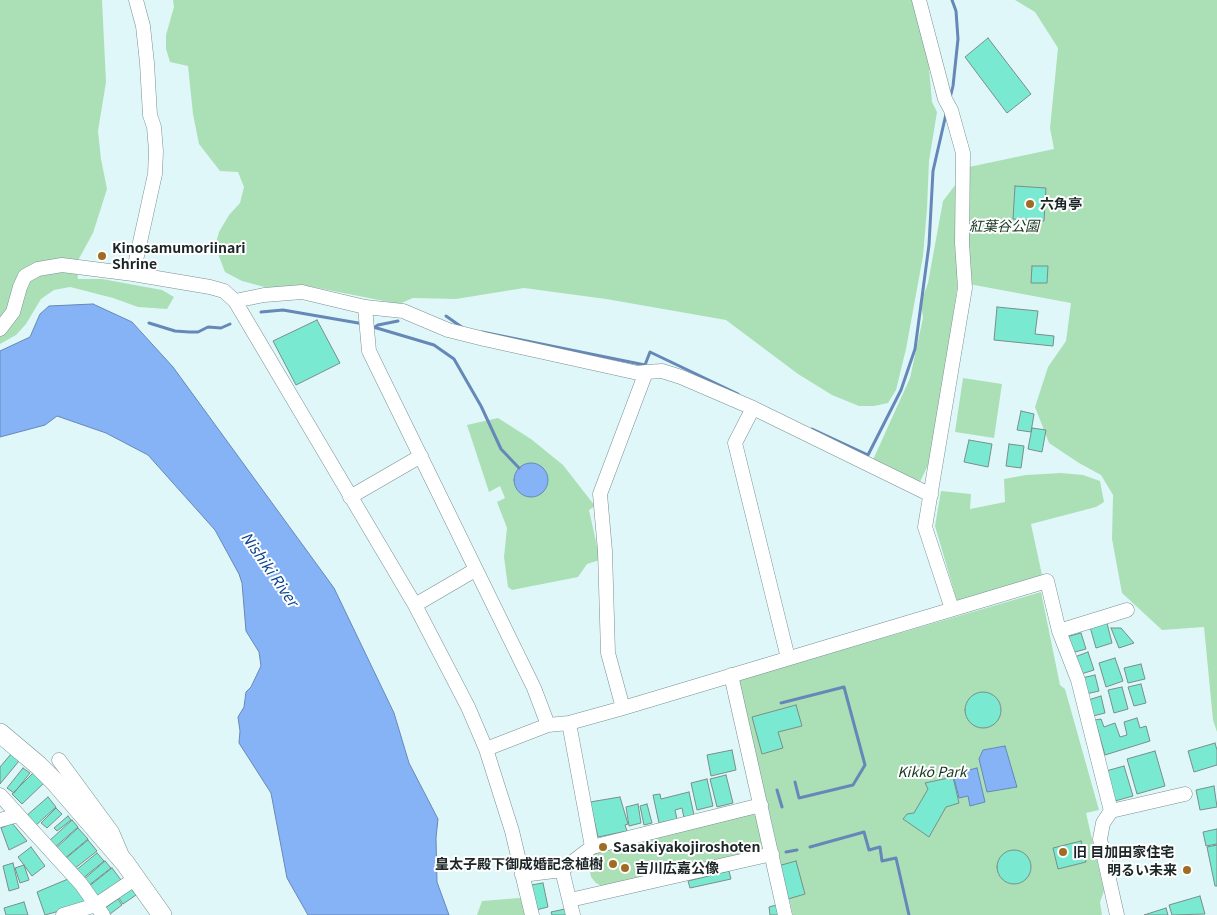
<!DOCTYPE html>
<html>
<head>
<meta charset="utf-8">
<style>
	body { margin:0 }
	canvas { display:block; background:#dff7f9 }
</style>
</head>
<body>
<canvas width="1217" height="915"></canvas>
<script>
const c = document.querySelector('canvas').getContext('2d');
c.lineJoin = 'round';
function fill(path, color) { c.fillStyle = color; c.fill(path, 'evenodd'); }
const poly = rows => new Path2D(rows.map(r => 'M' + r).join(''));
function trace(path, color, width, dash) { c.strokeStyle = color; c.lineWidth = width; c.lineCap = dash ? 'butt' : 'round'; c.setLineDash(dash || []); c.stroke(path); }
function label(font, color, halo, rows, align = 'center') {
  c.font = font + ' Georgia,"Noto Sans JP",serif'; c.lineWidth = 4; c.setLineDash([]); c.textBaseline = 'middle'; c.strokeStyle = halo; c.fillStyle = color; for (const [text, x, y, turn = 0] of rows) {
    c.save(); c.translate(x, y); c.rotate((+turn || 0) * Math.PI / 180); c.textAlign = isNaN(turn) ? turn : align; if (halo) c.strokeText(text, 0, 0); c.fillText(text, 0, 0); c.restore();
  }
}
fill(poly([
	[0,0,102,0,106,82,98,131,101,159,107,189,93,233,76,264,78,279,102,279,162,290,174,297,167,309,138,307,113,298,70,287,54,290,41,299,26,324,16,335,0,344],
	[173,0,923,0,932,102,937,112,929,161,927,209,923,256,906,349,896,390,888,403,874,406,859,406,832,395,798,374,726,320,606,299,524,288,456,299,413,298,399,304,308,286,272,289,242,281,225,272,215,246,219,232,229,215,240,203,244,187,238,172,220,171,199,144,193,114,188,66,170,62,166,49,166,35,174,7],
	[1015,0,1217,0,1217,732,1213,720,1204,627,1162,630,1122,593,1112,539,1113,495,1101,475,1079,463,1049,443,1035,407,1048,367,1066,341,1071,303,958,282,944,379,929,463,919,484,872,462,910,378,923,318,921,302,928,283,943,201,969,167,1054,149,1050,128,1058,48,1035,12],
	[963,378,1002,384,994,438,955,432],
	[498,418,531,439,563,465,595,506,589,510,600,560,587,564,578,577,512,590,508,587,504,557,507,528,497,502,505,498,500,486,489,492,467,425],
	[1061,473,1083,475,1100,481,1104,502,1096,507,1031,524,1042,575,957,601,935,526,941,491,971,494,970,509,1005,502,1004,479,1026,475],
	[1041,592,1060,685,1065,689,1099,810,1086,813,1104,891,1100,902,1102,915,793,915,739,680],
	[752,814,758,817,764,847,759,851,603,887,596,883,591,877,589,867,594,853],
	[519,898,524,899,526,915,477,915,482,901]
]), '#abe0b7');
const water = poly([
	[93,304,132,322,173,367,334,588,394,713,409,763,438,819,436,838,437,882,449,915,308,915,287,878,271,793,239,743,240,731,238,717,244,707,246,692,251,687,261,666,259,652,246,631,242,583,239,574,215,530,148,455,106,433,57,416,45,425,0,437,0,351,30,337,40,314,49,306,93,304],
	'514 480a17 17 0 1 1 34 0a17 17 0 1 1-34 0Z',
	[1005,746,1017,787,987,792,979,759,983,750,1005,746],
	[977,768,985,802,970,806,968,796,959,798,953,774,977,768]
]);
fill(water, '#86b3f6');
trace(water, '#6688b8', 1);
trace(poly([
	[950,98,953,86,958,39,956,11,952,0],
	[261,312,283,310,364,324],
	[446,316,463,328],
	[149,323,175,331,189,332,198,332,208,327,221,328,230,324],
	[370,326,434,345,454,359,481,406,501,449,519,468],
	[375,327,378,325,398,321],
	[482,332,645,365,650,352,738,394],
	[812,429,868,455,901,390,915,349,929,245,933,171,946,114],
	[781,703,844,687,865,765,853,785,799,798,795,782],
	[777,790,782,807],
	[810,847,864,832,869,850,880,847,882,861,896,858,909,915],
	[786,852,797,850]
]), '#6688b8', 3);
const building = poly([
	[988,38,1031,94,1007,113,965,57,988,38],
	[1015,186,1046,188,1044,221,1013,219,1015,186],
	[1032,266,1048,266,1047,283,1031,283,1032,266],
	[997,307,1038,311,1035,334,1054,336,1053,346,994,340,997,307],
	[317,320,340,363,296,385,273,341,317,320],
	[1021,411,1034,414,1031,432,1017,430,1021,411],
	[1032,428,1046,430,1042,452,1028,449,1032,428],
	[969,440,992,444,988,467,964,462,969,440],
	[1009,444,1024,446,1021,468,1006,466,1009,444],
	[1107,623,1112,643,1096,648,1090,627,1107,623],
	[1111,628,1121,628,1134,643,1119,648,1111,628],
	[1081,633,1086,649,1071,653,1066,637,1081,633],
	[1088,652,1094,670,1078,675,1072,658,1088,652],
	[1115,658,1123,681,1106,687,1099,663,1115,658],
	[1141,664,1145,679,1128,683,1124,668,1141,664],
	[1095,675,1099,691,1086,694,1082,678,1095,675],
	[1141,684,1146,703,1134,706,1128,687,1141,684],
	[1122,687,1128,709,1114,713,1108,690,1122,687],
	'965 710a18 18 0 1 1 36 0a18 18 0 1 1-36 0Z',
	[1101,696,1105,713,1089,717,1085,701,1101,696],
	[796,705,802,726,778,732,783,748,762,754,752,717,796,705],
	[1137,718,1140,728,1146,726,1150,741,1105,755,1095,720,1101,719,1104,727,1115,723,1120,737,1127,735,1124,722,1137,718],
	[1215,743,1217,750,1217,765,1194,772,1188,751,1215,743],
	[732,750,736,770,711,776,707,755,732,750],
	[1155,751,1165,786,1137,794,1127,759,1155,751],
	[11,754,19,761,0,784,0,767,11,754],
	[1124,766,1133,796,1115,801,1106,771,1124,766],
	[23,768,30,773,14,793,7,788,23,768],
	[35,771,46,781,22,804,12,794,35,771],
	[726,775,733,803,717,807,710,779,726,775],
	[953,777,959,803,946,807,929,837,903,819,907,814,914,813,928,789,925,783,953,777],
	[707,779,713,806,697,810,691,783,707,779],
	[1214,786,1217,807,1200,810,1196,790,1214,786],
	[689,792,694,815,684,818,682,808,675,810,677,819,659,823,653,795,660,794,661,799,689,792],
	[48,797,56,807,34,827,25,817,48,797],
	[620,797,628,824,625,825,627,831,598,837,590,802,620,797],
	[638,804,641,823,629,826,626,807,638,804],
	[647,804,652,823,644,825,640,806,647,804],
	[56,808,62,814,47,828,41,823,56,808],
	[68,816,71,820,57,831,54,828,68,816],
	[72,820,78,827,54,848,48,842,72,820],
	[12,823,27,841,9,850,1,828,12,823],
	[78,828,88,839,64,859,55,849,78,828],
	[1217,829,1217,844,1206,846,1203,832,1217,829],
	[88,840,97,851,74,869,65,859,88,840],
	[1081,841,1086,862,1058,869,1053,848,1081,841],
	[1217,845,1217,886,1215,886,1207,847,1217,845],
	[31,847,45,866,32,876,18,857,31,847],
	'997 867a17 17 0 1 1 34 0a17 17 0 1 1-34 0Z',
	[97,853,104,861,82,879,75,871,97,853],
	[105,861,111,868,88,886,83,880,105,861],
	[796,861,805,894,788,899,778,866,796,861],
	[13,863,19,888,9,891,3,866,13,863],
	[24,865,29,880,20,883,15,868,24,865],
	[112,868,121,880,98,899,88,887,112,868],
	[729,871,731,879,690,888,688,881,729,871],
	[68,879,87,900,81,905,45,915,37,892,68,879],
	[543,883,548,907,536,910,531,885,543,883],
	[130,887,136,895,123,904,117,895,130,887],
	[1200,896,1205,914,1172,915,1169,905,1200,896],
	[118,899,122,905,110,914,105,908,118,899],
	[24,902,28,915,6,915,4,908,24,902],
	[776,905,778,915,770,915,769,907,776,905],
	[1166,908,1168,915,1144,915,1166,908],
	[565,909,566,915,552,915,551,912,565,909]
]);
fill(building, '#7ae9d1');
trace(building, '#7a8e89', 1);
const minor = poly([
	[919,0,945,99,951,110,963,153,962,243,965,288,925,527,952,609],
	[133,274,155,174,156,151,154,127,150,115,147,63,143,26,136,0],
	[235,301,264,295,302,292,365,307,403,311,448,330,484,339,638,373,646,372],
	[365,307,369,351,534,688,548,725],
	[0,329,13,312,20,287,25,276,38,269,62,265,133,274,210,287,224,291,235,301,415,605,468,707,486,749,512,831,532,915],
	[753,408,735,443,788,658],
	[350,497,421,456],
	[415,605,475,570],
	[1059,631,1127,610],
	[731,675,785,915],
	[623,708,608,653,605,551,600,494,646,372,662,371,681,377,753,408,931,495],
	[569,723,592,847],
	[486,749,548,725,569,723,623,708,1047,581,1059,631,1078,680,1111,811,1103,823,1100,839,1117,915],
	[59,760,112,832,121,853],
	[0,795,81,884,103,915],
	[1111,811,1185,794],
	[0,820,18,815],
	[562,870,573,915],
	[522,875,562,870,592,847,761,805],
	[570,900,772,854],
	[63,915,96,905,136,878]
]);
const secondary = poly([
	[0,733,38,765,55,782,125,863,162,915]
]);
trace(minor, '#7a9092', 15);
trace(secondary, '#7a9092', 20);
trace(minor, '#fff', 14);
trace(secondary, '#fff', 19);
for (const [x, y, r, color] of [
	[1030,204,5,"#a06c24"],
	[102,256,5,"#a06c24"],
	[603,847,5,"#a06c24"],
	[1063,852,5,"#a06c24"],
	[613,864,5,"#a06c24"],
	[625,868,5,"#a06c24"],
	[1187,870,5,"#a06c24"]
]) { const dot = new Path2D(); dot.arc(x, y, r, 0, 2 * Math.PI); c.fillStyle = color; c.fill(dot); trace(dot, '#fefefe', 2); }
label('bold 14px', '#1c2526', '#fefefe', [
	["六角亭",1040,204],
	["Kinosamumoriinari",112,248],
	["Shrine",112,264],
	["Sasakiyakojiroshoten",613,847],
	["旧 目加田家住宅",1073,852],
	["皇太子殿下御成婚記念植樹",603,864,"right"],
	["吉川広嘉公像",635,868],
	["明るい未来",1177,870,"right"]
], 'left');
label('italic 14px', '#15341e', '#fefefe', [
	["紅葉谷公園",1004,226],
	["Kikkō Park",932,772]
]);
label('italic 15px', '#09438f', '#fefefe', [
	["Nishiki River",270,569,55]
]);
</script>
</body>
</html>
